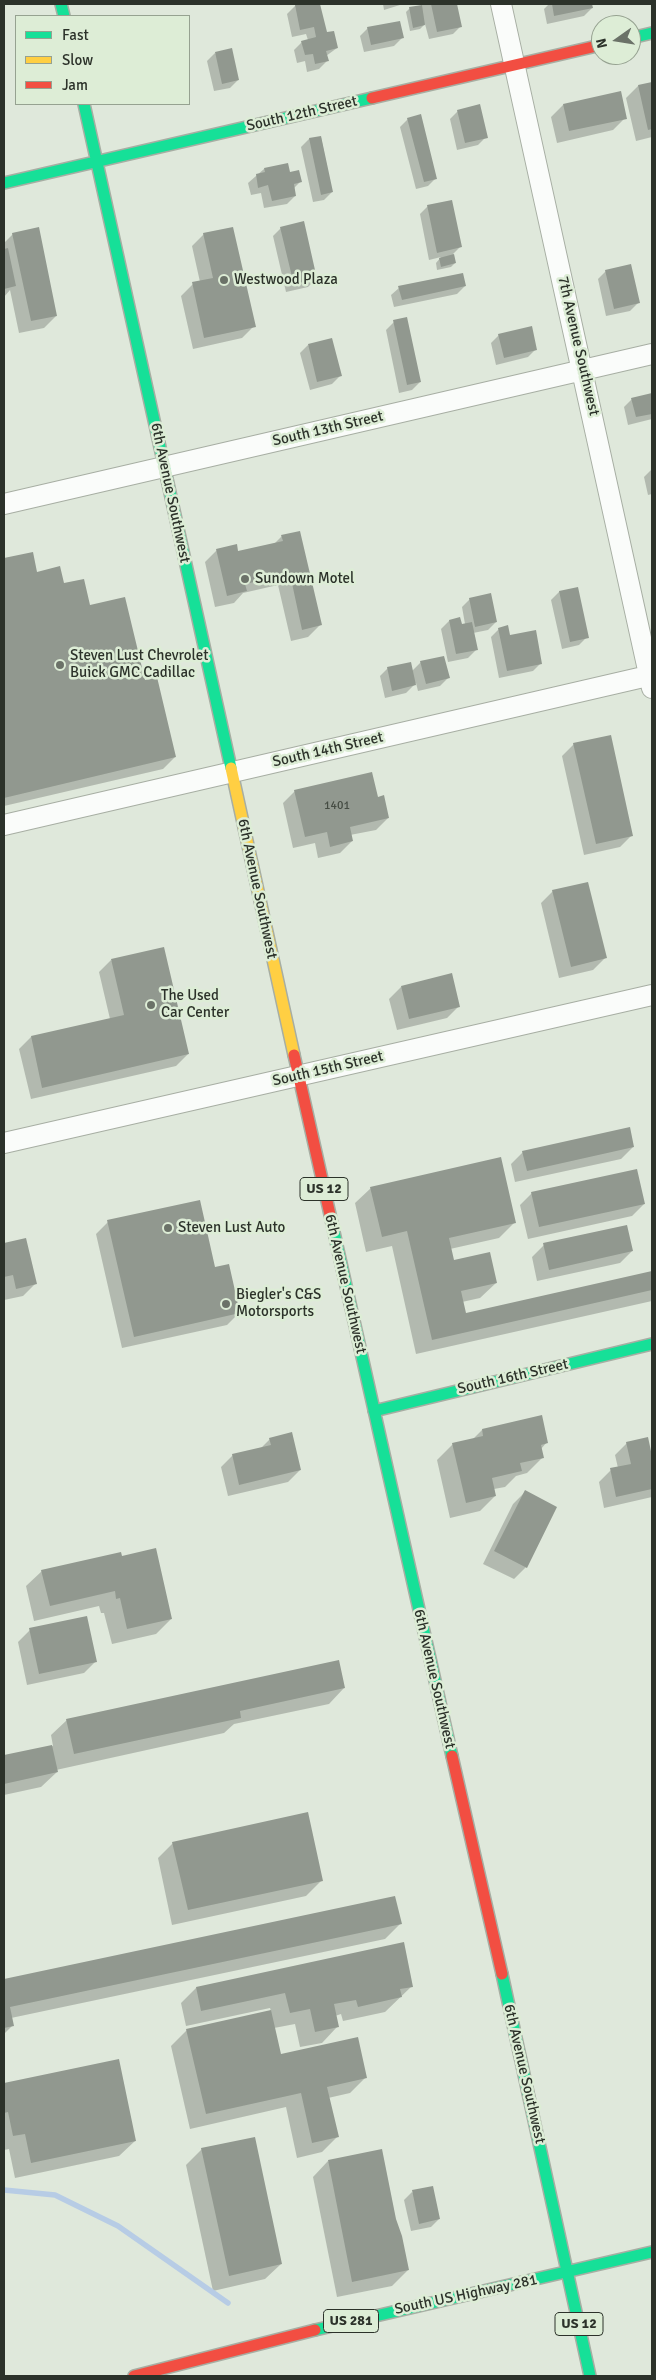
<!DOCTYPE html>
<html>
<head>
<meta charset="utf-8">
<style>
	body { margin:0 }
	#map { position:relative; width:656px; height:2380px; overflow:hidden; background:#dfe8db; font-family:Signika,sans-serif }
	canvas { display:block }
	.frame { position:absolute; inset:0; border:5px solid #2c322a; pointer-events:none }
	.legend { position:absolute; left:15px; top:15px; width:175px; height:90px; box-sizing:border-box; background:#ddedd6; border:1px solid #96a291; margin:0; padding:6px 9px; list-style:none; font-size:15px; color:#2c322a }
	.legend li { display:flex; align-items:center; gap:10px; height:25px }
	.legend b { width:25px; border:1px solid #96a291 }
	.north { position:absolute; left:591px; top:15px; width:50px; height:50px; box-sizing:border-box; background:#ddedd6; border:1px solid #96a291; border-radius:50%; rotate:257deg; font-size:14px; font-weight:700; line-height:20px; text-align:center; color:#2c322a }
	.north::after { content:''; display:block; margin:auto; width:18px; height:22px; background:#6b7268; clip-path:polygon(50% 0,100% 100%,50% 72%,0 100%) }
</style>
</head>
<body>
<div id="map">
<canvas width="656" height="2380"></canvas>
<div class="frame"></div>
<ul class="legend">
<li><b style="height:6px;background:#16e098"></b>Fast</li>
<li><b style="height:6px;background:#ffcf43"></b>Slow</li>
<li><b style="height:6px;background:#f24e42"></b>Jam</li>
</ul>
<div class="north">N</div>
</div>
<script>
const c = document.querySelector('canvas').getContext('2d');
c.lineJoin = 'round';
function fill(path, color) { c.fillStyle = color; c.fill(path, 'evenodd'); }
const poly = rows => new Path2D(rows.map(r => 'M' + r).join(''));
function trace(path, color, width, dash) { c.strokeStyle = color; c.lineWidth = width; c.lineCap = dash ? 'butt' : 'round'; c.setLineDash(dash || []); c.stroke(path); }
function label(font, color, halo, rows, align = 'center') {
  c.font = font + ' Signika,sans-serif'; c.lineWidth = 5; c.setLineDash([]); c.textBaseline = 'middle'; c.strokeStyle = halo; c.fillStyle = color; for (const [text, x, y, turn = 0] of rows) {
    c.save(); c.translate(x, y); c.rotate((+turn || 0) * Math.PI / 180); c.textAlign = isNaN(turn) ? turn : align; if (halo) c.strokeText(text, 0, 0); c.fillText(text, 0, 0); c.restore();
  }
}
fill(poly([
	[305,4,319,4,326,34,337,48,326,56,327,61,319,69,307,72,305,61,297,63,294,50,302,42,308,40,306,34,292,37,287,14,295,6],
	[383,4,403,4,384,10],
	[421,4,456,4,461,26,453,34,429,39,425,24,420,29,410,31,406,12,410,8,422,6],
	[549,4,591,4,592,8,584,16,547,24,544,9],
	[368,28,402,38,394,46,364,52,360,36],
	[215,53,238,80,230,88,214,91,207,61],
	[652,83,652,137,636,141,626,98,638,86],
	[563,105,625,118,613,130,557,143,551,117],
	[458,111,486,137,478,145,457,150,450,119],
	[408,119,436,178,428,186,416,189,400,127],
	[321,137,332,192,324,200,313,202,301,147,309,139],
	[264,169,289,173,300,182,293,189,295,196,287,204,264,208,261,193,251,195,248,183],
	[428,206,460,247,453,254,455,263,451,267,437,270,436,263,441,257,429,260,420,214],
	[281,228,316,279,308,287,286,292,273,236],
	[13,234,56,316,44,328,19,333,10,290,4,297,4,243],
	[204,234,254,326,242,338,193,349,181,296,193,284,200,282,192,246],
	[606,271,638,303,630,311,606,316,598,279],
	[465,286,457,294,394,307,391,295,399,288],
	[394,322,420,382,412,390,399,393,386,330],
	[499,335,536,349,528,357,496,365,491,343],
	[308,345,340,376,332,384,310,390,300,353],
	[652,394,652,419,628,425,624,407,632,399],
	[652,469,652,494,648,495,644,477],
	[282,536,320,625,308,637,291,641,278,585,243,593,234,603,215,607,205,562,217,550,237,553,274,544],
	[32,553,36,573,64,585,89,606,144,681,175,757,163,769,4,806,4,560],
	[577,588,587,637,579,645,562,649,551,600,559,592],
	[470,599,496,622,488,630,473,633,476,650,468,658,448,662,441,629,449,621,461,625,465,624,462,607],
	[499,629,541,663,533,671,499,678,491,637],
	[421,662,448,678,440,686,418,691,416,683,406,693,385,698,380,676,388,668,411,672],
	[574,744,632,835,620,847,584,855,562,756],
	[295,791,377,798,388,818,376,830,350,835,352,841,340,853,318,858,315,843,293,848,283,803],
	[553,891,605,958,593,970,559,978,541,903],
	[111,960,188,1054,176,1066,31,1099,19,1049,31,1037,110,1019,99,972],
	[401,987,459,1006,447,1018,397,1030,389,999],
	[633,1147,621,1159,515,1182,511,1164,523,1152],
	[371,1188,515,1222,499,1238,450,1249,453,1261,496,1283,480,1298,462,1302,465,1314,652,1272,652,1301,416,1354,392,1246,366,1252,355,1203],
	[532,1193,644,1204,632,1216,528,1239,520,1205],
	[108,1222,214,1268,239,1313,227,1325,122,1348,96,1234],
	[25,1239,35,1284,23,1296,4,1300,4,1244],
	[544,1245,632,1251,620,1263,537,1281,532,1257],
	[482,1430,547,1442,541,1449,543,1457,527,1473,516,1476,505,1487,494,1489,495,1496,480,1511,450,1518,437,1460,453,1444,472,1440],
	[270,1439,300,1470,288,1482,228,1496,221,1467,233,1455,260,1449],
	[627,1443,652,1460,652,1497,604,1508,599,1482,611,1470,618,1468,615,1455],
	[525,1492,526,1567,514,1579,483,1564,513,1504],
	[121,1557,171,1619,156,1634,112,1644,104,1613,101,1613,99,1606,34,1621,26,1586,42,1571],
	[30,1630,96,1661,84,1673,27,1685,18,1642],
	[344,1688,329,1704,234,1724,224,1733,56,1770,57,1772,41,1787,4,1795,4,1757,53,1746,51,1735,67,1720],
	[173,1843,322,1880,306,1896,172,1925,158,1858],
	[394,1898,400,1924,385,1939,11,2018,12,2026,4,2034,4,1980],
	[412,1986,385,2012,343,2021,341,2014,335,2016,337,2027,322,2043,300,2047,295,2024,274,2028,280,2056,365,2078,350,2093,328,2098,337,2137,322,2152,297,2158,286,2107,190,2129,171,2046,187,2030,271,2011,270,2008,186,2026,181,2003,196,1988],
	[118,2061,135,2141,119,2156,15,2178,9,2149,4,2150,4,2085],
	[202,2149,281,2264,265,2279,213,2291,186,2165],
	[328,2161,395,2220,408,2270,392,2286,337,2297,313,2177],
	[412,2192,439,2219,431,2227,411,2231,404,2200]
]), '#0003');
trace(poly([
	[4,2190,55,2195,118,2226,228,2303]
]), '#b7cce5', 5.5);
fill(poly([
	[320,4,327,32,334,31,338,48,326,51,329,61,315,64,313,54,305,55,301,41,316,37,314,27,300,30,295,5],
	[431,4,457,4,462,27,437,32],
	[552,4,592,4,593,8,554,16],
	[422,5,425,25,413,28,409,7],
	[400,21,404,38,371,45,367,27],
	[232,48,239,80,222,84,215,52],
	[652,82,652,129,648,130,638,85],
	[621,91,627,119,569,131,563,104],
	[480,104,488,138,465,143,457,110],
	[421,114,437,179,424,182,407,118],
	[321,136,333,192,321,195,309,138],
	[288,163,290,172,299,170,302,182,294,184,296,196,272,201,268,185,258,188,256,174,265,172,264,168],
	[452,200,462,247,437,253,427,205],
	[304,221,317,279,294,285,280,227],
	[39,227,57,316,31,321,12,233],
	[233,227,256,327,204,338,192,282,213,278,203,233],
	[8,248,16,286,4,289,4,249],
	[454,254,456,263,441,267,439,258],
	[631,264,640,303,614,309,605,270],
	[463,273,466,286,402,300,398,286],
	[407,317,421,382,407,385,393,320],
	[532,326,537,350,504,358,498,334],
	[332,338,342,376,317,382,308,344],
	[652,393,652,414,636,417,631,398],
	[300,531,322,625,302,630,290,574,245,584,247,591,227,596,216,549,237,544,238,551,283,541,281,535],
	[33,552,37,572,60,566,64,583,84,579,90,605,125,597,145,680,157,677,176,757,4,798,4,558],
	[578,587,589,638,570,642,559,591],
	[491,593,497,622,475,627,469,598],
	[460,617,462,624,472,622,478,650,456,654,449,620],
	[508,625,510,635,536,630,542,664,507,671,498,628],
	[444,656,450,678,426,684,420,661],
	[411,662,416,685,392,691,387,667],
	[611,735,633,836,596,844,573,743],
	[372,772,378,797,384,795,389,818,350,827,353,841,330,847,327,832,305,837,294,790],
	[588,882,607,958,571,967,552,890],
	[164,947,189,1054,42,1088,31,1036,124,1015,111,959],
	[452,973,460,1007,409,1019,401,986],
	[630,1127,634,1147,527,1171,522,1151],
	[501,1157,516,1223,449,1238,454,1260,490,1252,497,1283,461,1291,466,1313,652,1271,652,1290,432,1340,407,1231,382,1237,370,1187],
	[637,1169,645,1204,539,1227,531,1192],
	[200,1200,215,1267,229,1264,240,1313,134,1337,107,1220],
	[627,1225,633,1251,549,1270,543,1243],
	[26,1238,37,1284,16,1289,13,1275,4,1277,4,1243],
	[542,1415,548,1443,541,1445,544,1458,520,1463,522,1471,492,1478,496,1496,466,1503,452,1443,483,1436,482,1429],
	[292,1432,301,1470,239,1485,232,1454,271,1445,269,1438],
	[648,1437,652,1456,652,1489,616,1497,610,1468,631,1464,626,1442],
	[525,1490,557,1507,527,1568,494,1551],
	[156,1548,172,1619,127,1629,120,1598,116,1599,115,1591,50,1606,41,1570,121,1552,122,1556],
	[87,1616,97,1662,39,1674,29,1628],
	[339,1660,345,1688,240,1711,241,1718,74,1754,66,1719],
	[52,1745,58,1772,4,1784,4,1755],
	[308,1812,323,1881,188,1910,172,1842],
	[395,1896,402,1924,10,2007,14,2026,4,2028,4,1979],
	[404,1942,413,1987,400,1989,402,1997,358,2007,356,2000,334,2004,339,2027,315,2032,310,2009,290,2013,285,1993,201,2011,196,1987],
	[271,2010,281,2054,358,2037,367,2078,327,2087,339,2137,312,2143,301,2093,206,2114,186,2029],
	[119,2059,136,2141,31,2163,25,2134,13,2136,8,2112,4,2113,4,2083],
	[255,2137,282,2264,229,2276,201,2148],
	[382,2149,396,2219,402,2236,409,2270,352,2282,328,2160],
	[433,2186,440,2219,419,2224,412,2190]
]), '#91988f');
const street = poly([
	[501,4,652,688],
	[4,504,652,354],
	[4,825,652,675],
	[4,1143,652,995]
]);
const fast = poly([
	[61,4,64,16],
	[631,38,652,33],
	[84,104,231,768],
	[4,183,372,98],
	[331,1219,452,1756],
	[374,1411,652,1344],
	[502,1974,590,2376],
	[315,2330,652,2252]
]);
const slow = poly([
	[231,768,294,1055]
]);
const jam = poly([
	[372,98,601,45],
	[294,1055,331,1219],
	[452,1756,502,1974],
	[134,2376,315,2330]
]);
trace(street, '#a7aea3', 22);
trace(fast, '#a7aea3', 14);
trace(slow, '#a7aea3', 14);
trace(jam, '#a7aea3', 14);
trace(street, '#fafcfa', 20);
trace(fast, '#16e098', 11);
trace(slow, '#ffcf43', 11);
trace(jam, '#f24e42', 11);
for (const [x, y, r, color] of [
	[224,280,5,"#6b7268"],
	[245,579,5,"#6b7268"],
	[60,665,5,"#6b7268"],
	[151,1005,5,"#6b7268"],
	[168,1228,5,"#6b7268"],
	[226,1304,5,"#6b7268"]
]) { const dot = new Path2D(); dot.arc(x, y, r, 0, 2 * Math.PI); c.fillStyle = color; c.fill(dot); trace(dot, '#ddedd6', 2); }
label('12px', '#454c43', null, [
	["1401",337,806]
]);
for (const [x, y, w] of [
	[324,1189,48],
	[351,2321,55],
	[579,2324,48]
]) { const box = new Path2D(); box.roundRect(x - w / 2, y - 11.5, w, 23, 4); c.fillStyle = '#ddedd6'; c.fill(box); trace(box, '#2c322a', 1); }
label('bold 14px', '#2c322a', null, [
	["US 12",324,1189],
	["US 281",351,2321],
	["US 12",579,2324]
]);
label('15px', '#2c322a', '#ddedd6', [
	["South 12th Street",302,114,-13],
	["7th Avenue Southwest",578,346,77],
	["South 13th Street",328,429,-13],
	["6th Avenue Southwest",170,493,78],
	["South 14th Street",328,750,-13],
	["6th Avenue Southwest",257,889,78],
	["South 15th Street",328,1069,-13],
	["6th Avenue Southwest",345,1284,77],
	["South 16th Street",513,1377,-13],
	["6th Avenue Southwest",434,1679,77],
	["6th Avenue Southwest",524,2074,77],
	["South US Highway 281",466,2295,-12]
]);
label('15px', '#2c322a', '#ddedd6', [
	["Westwood Plaza",234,280],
	["Sundown Motel",255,579],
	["Steven Lust Chevrolet",70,656],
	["Buick GMC Cadillac",70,673],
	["The Used",161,996],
	["Car Center",161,1013],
	["Steven Lust Auto",178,1228],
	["Biegler's C&S",236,1295],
	["Motorsports",236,1312]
], 'left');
</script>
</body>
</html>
